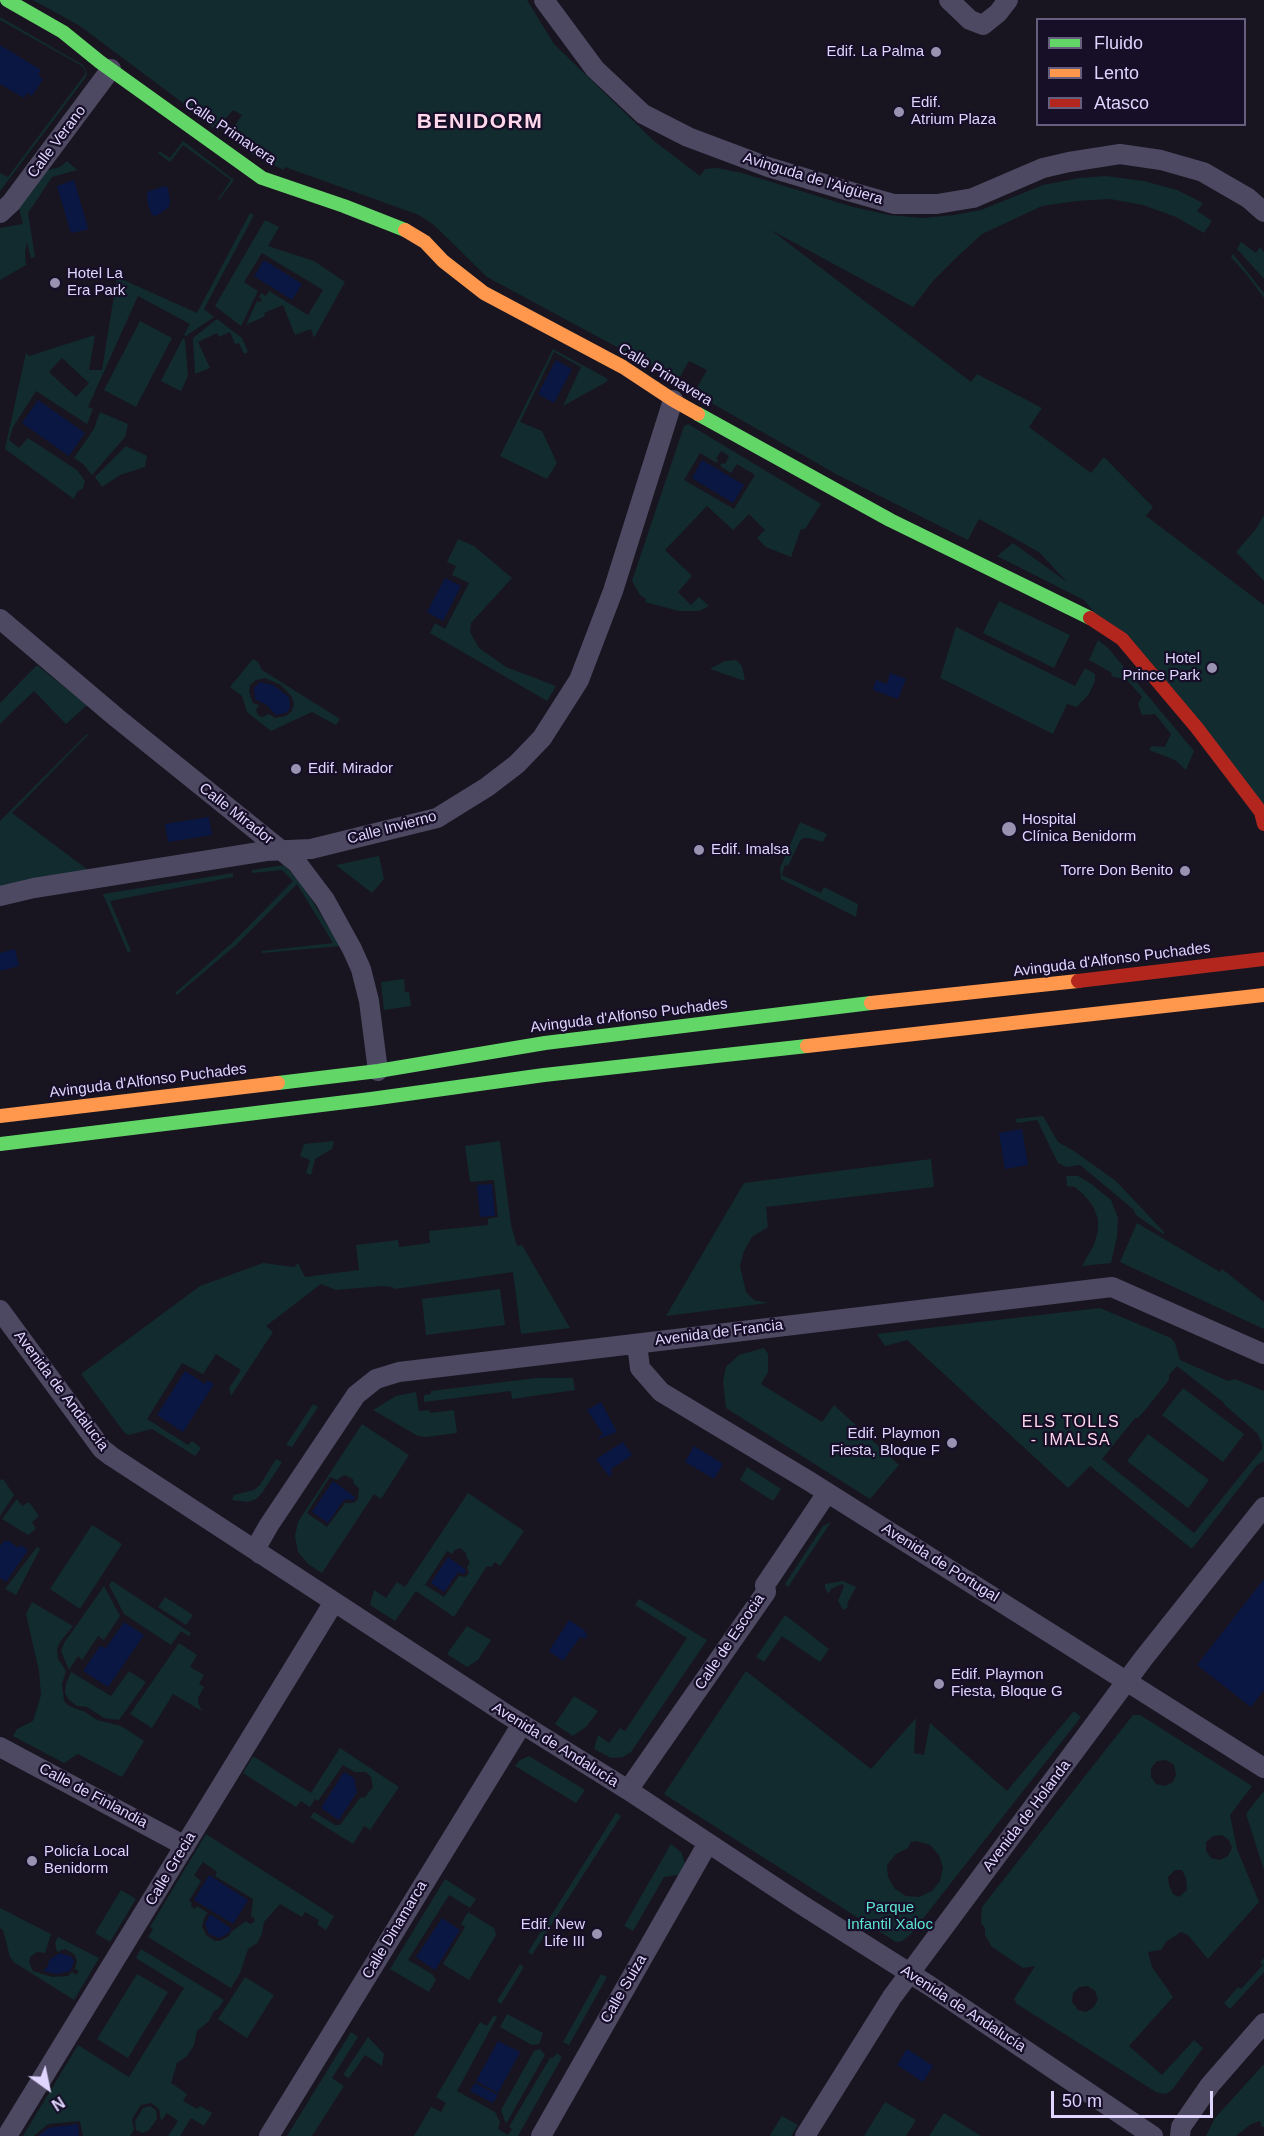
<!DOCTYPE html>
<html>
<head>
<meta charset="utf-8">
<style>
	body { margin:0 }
	#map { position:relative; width:1264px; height:2136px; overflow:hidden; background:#181521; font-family:Helvetica,sans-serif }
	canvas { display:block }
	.legend { position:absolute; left:1036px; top:18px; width:210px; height:108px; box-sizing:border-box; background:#160f27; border:2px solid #665e7d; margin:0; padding:8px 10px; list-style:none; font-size:18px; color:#dfd5ff }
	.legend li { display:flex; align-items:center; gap:12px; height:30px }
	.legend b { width:30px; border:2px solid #665e7d }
	.north { position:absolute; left:18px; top:2058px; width:60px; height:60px; -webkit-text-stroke:4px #160f27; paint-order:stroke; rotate:147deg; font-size:16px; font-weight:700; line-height:24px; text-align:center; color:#dfd5ff }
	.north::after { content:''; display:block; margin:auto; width:21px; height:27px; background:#dfd5ff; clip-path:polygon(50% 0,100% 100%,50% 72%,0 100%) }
	.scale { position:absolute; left:1051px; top:2091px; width:162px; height:27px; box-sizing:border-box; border:3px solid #dfd5ff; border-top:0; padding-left:8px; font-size:18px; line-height:21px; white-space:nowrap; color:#dfd5ff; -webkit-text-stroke:4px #160f27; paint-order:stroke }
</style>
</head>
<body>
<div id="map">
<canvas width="1264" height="2136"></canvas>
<ul class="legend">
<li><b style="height:8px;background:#63d668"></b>Fluido</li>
<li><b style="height:8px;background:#ff974d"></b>Lento</li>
<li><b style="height:8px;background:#b3261e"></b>Atasco</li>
</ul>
<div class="north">N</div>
<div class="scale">50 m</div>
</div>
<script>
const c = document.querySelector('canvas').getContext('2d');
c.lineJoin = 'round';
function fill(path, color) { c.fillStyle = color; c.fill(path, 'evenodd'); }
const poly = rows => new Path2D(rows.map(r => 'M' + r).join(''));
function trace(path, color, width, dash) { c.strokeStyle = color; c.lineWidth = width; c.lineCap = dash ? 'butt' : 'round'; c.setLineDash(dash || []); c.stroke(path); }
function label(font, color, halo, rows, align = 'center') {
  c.font = font + ' Helvetica,sans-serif'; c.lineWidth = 4.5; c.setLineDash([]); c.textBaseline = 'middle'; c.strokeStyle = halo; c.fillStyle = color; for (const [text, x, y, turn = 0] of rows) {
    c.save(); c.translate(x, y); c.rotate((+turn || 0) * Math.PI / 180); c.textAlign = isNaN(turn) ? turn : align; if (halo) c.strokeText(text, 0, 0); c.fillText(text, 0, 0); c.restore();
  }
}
fill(poly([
	[33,0,527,0,554,44,654,141,700,176,705,169,717,168,742,173,853,207,889,215,923,218,954,215,981,210,1043,185,1080,178,1106,176,1144,181,1177,190,1203,203,1197,211,1212,221,1204,233,1176,217,1143,205,1110,199,1076,201,1042,206,982,234,957,257,933,281,913,307,771,230,971,382,977,374,1042,408,1029,427,1091,473,1104,457,1153,507,1146,516,1264,605,1264,812,1084,600,997,556,1013,543,1067,582,1039,552,979,519,968,540,836,474,694,393,707,370,689,361,678,380,487,277,434,225,419,215,285,167,284,170,261,160,227,137,242,115,233,110,221,124,217,123,213,128,194,114,195,112,80,26],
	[0,17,83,65,87,73,86,77,0,191,0,173,8,177,86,73,82,66,0,20],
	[183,141,234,180,219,200,218,199,231,180,183,145,170,162,158,153,159,151,170,158],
	[67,161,77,170,52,177,28,213,35,257,31,258,27,243,25,251,26,265,0,280,0,228,23,224,19,208,48,170,60,167],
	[250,213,254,215,204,309,214,317,186,336,184,335,190,324,138,296,88,407,93,409,87,424,36,391,13,427,9,440,19,448,28,438,77,470,85,481,83,488,77,492,74,499,5,449,26,353,29,356,95,335,89,370,102,370,117,277,197,313],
	[62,358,89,383,76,397,49,372],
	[265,220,279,227,268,246,314,261,345,282,314,338,311,329,295,335,283,305,264,313,265,316,246,325,257,301,260,302,262,299,259,297,261,293,266,296,269,291,308,315,323,290,262,253,244,282,258,291,241,326,215,306],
	[1241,242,1256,253,1260,247,1264,252,1264,279,1237,249],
	[1233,254,1264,293,1264,298,1247,275,1231,257],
	[217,319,242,338,248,352,244,354,239,343,235,344,230,332,219,337,217,333,198,342,210,368,195,374,193,338],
	[140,321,172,338,136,407,104,390],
	[183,338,185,340,188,376,181,391,161,381],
	[553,349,608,379,606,382,563,406,581,367,554,352,520,422,542,431,557,463,547,479,500,456],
	[100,412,128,424,125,437,92,475,83,464,74,458,94,429],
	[688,424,821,504,805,529,801,529,791,557,766,547,757,538,765,530,749,514,733,530,707,506,665,550,692,576,678,592,691,605,699,597,709,606,699,611,679,611,645,602,646,599,640,595,632,581,684,426],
	[721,451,729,456,725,464,722,463,720,466,731,473,737,464,755,475,734,509,684,480,700,453,717,463,718,460,716,459],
	[126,446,147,456,145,467,120,475,102,487,95,477],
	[1264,515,1264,581,1236,552,1256,529],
	[458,539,474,546,512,578,471,623,470,632,475,641,479,648,506,667,556,686,547,701,430,633,435,623,445,629,469,583,452,575,456,566,447,562],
	[999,601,1070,635,1054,668,983,633],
	[956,627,1075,686,1085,668,1095,674,1095,681,1089,694,1077,707,1067,704,1053,734,963,689,940,678],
	[1098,640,1108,648,1194,751,1186,770,1175,760,1149,750,1152,746,1165,747,1171,734,1155,714,1142,715,1138,704,1142,697,1127,680,1111,676,1112,673,1089,660],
	[253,659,258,662,262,670,340,719,336,725,312,712,271,731,247,712,242,696,230,687],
	[265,678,281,685,292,697,294,704,292,711,286,716,275,718,269,714,262,717,258,715,256,710,259,705,253,703,249,692,250,685,256,680],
	[736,660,742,666,745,681,710,669,725,661],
	[37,665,87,705,66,724,34,691,0,724,0,703],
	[87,734,88,735,12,813,88,870,0,889,0,821],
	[800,822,827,834,823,842,809,838,803,838,800,841,788,866,785,865,782,875,821,893,824,887,858,904,856,917,781,879,780,868],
	[379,856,384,879,372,893,336,865],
	[284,865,300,881,340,946,262,953,262,951,333,943,297,884,236,945,177,995,175,993,233,942,293,881,282,870,252,873,252,870],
	[233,873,233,877,110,901,131,951,128,953,103,894],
	[404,979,405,992,409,992,411,1006,384,1010,381,982],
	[1043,1116,1058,1142,1074,1151,1116,1181,1165,1233,1163,1234,1136,1215,1133,1209,1080,1165,1066,1167,1058,1163,1037,1120,1017,1123,1015,1119],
	[334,1141,332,1149,315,1159,311,1175,306,1173,310,1160,300,1156,304,1144],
	[500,1141,511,1225,517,1246,522,1245,570,1328,521,1334,513,1272,395,1289,392,1287,382,1286,336,1290,321,1284,266,1326,273,1332,231,1396,229,1388,241,1370,216,1354,203,1374,182,1363,147,1419,188,1445,192,1441,201,1448,195,1456,152,1429,128,1435,124,1432,81,1374,200,1286,263,1263,294,1267,298,1263,305,1277,359,1270,356,1245,398,1240,399,1247,430,1243,429,1231,488,1225,488,1219,498,1217,494,1180,470,1182,465,1146],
	[931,1159,934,1187,766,1207,768,1227,752,1237,744,1251,740,1266,746,1292,754,1300,768,1303,666,1316,744,1183],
	[1066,1176,1078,1176,1090,1183,1111,1200,1118,1218,1117,1237,1111,1263,1082,1266,1094,1245,1098,1231,1098,1219,1093,1206,1084,1195,1075,1187,1067,1186],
	[1137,1223,1220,1272,1222,1269,1264,1302,1264,1329,1120,1262],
	[500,1289,505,1325,426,1335,422,1299],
	[1100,1308,1171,1338,1175,1343,1180,1360,1228,1381,1235,1379,1264,1391,1264,1461,1257,1465,1192,1549,1090,1466,1068,1488,907,1340,885,1346,877,1334],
	[1177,1366,1223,1402,1226,1406,1258,1434,1262,1444,1262,1449,1194,1533,1102,1459,1135,1418,1138,1418,1146,1409,1169,1380,1169,1375],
	[764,1348,768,1354,768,1372,761,1384,822,1422,834,1405,899,1465,870,1499,726,1408,723,1381,726,1367,739,1355],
	[536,1378,573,1378,575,1390,512,1399,511,1391,424,1402,424,1395,431,1394,431,1391],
	[1183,1388,1244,1434,1223,1462,1162,1415],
	[416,1392,419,1411,429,1410,430,1413,454,1410,457,1433,426,1437,418,1436,373,1410,396,1396],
	[313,1404,318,1407,292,1447,286,1445],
	[362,1424,409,1455,381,1499,374,1494,322,1573,308,1564,298,1552,295,1536,298,1522],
	[344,1475,353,1479,354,1484,359,1488,358,1499,354,1503,345,1503,327,1527,307,1513,330,1477,337,1480],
	[1148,1434,1209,1480,1188,1508,1127,1461],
	[276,1459,282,1462,262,1493,256,1499,248,1502,232,1500,234,1495,254,1490,260,1485],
	[747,1467,781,1489,773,1501,740,1480],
	[3,1479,14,1495,0,1516,0,1480],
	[468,1493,524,1531,500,1566,495,1562,491,1567,487,1566,454,1617,416,1591,395,1621,370,1605,374,1590,386,1598,397,1582,405,1587],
	[460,1548,466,1553,467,1558,470,1562,467,1567,469,1573,465,1577,459,1576,444,1597,425,1585,447,1551,452,1554,455,1550],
	[17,1499,22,1506,29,1502,39,1516,32,1522,36,1529,28,1535,2,1519],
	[831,1522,788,1587,785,1584,823,1526],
	[92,1525,122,1544,80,1609,50,1589],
	[37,1547,40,1549,16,1595,5,1589],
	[112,1581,191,1633,189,1636,181,1631,171,1645,124,1614,109,1585],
	[843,1581,856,1587,847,1604,848,1607,843,1610,838,1601,844,1586,842,1584,831,1589,829,1594,825,1588,825,1584],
	[104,1586,120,1616,104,1640,98,1636,82,1660,78,1656,69,1670,61,1651,64,1643],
	[165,1597,193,1615,186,1625,158,1607],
	[639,1599,707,1640,631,1752,623,1757,611,1758,594,1749,598,1735,609,1743,620,1728,625,1731,687,1638,635,1605],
	[32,1602,73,1626,60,1642,57,1649,58,1659,66,1671,62,1684,64,1701,69,1706,85,1712,97,1720,121,1726,144,1741,122,1777,78,1754,64,1763,13,1736,17,1729,33,1721,41,1695,39,1671,26,1614],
	[785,1615,829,1649,820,1662,782,1636,764,1662,756,1657],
	[467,1626,491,1640,478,1660,467,1667,447,1654],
	[179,1643,197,1655,190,1667,204,1675,199,1684,204,1687,198,1698,198,1703,202,1711,173,1694,152,1728,130,1714],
	[129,1671,146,1682,119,1720,104,1718,87,1707,77,1706,69,1700,65,1693,66,1684,71,1672,111,1696],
	[746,1671,871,1769,916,1718,914,1753,924,1755,930,1723,1007,1791,1074,1711,1081,1717,911,1934,902,1941,896,1942,664,1794],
	[917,1841,930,1845,939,1855,943,1868,940,1881,932,1891,919,1897,906,1896,895,1889,888,1877,887,1865,896,1854,908,1848,911,1842],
	[574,1696,598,1711,587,1726,573,1736,555,1724],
	[1133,1715,1140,1715,1252,1786,1230,1815,1237,1849,1259,1902,1208,1959,1188,1935,1181,1932,1167,1941,1161,1950,1148,1952,1152,1967,1173,1997,1129,2046,1162,2075,1194,2040,1203,2048,1172,2090,1166,2094,1156,2092,1017,2004,1014,1999,1035,1966,1023,1968,991,1946,985,1935,985,1928,981,1923,982,1907],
	[1166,1760,1174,1765,1176,1774,1173,1782,1165,1786,1156,1784,1151,1777,1151,1768,1157,1761],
	[1222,1835,1229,1840,1232,1848,1228,1856,1220,1860,1211,1858,1206,1851,1206,1842,1213,1836],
	[1175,1870,1182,1870,1186,1878,1187,1890,1179,1897,1173,1894,1169,1885,1168,1877],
	[1088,1986,1095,1991,1098,1999,1094,2007,1086,2012,1078,2010,1072,2002,1073,1993,1079,1987],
	[340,1748,399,1787,370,1830,364,1826,353,1844,310,1817,314,1812,335,1825,340,1825,360,1798,365,1797,373,1787,371,1777,366,1772,355,1772,343,1765,318,1801,315,1799,310,1807,301,1801,296,1807,243,1773,253,1756,311,1793],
	[529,1756,585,1790,576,1803,515,1766,520,1760],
	[1263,1792,1264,1793,1264,1870,1246,1814],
	[616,1813,621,1816,532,1955,528,1952],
	[206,1834,334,1916,326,1930,317,1924,319,1920,305,1912,302,1917,280,1904,264,1922,262,1934,257,1943,248,1949,240,1973,231,1988,148,1937,153,1929,150,1927],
	[203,1862,217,1872,215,1876,253,1899,251,1916,255,1919,254,1922,250,1924,246,1921,231,1932,229,1936,220,1941,215,1941,206,1935,202,1926,205,1916,208,1913,197,1906,195,1909,191,1906,192,1903,189,1901,201,1881,194,1875],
	[671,1844,681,1852,685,1863,684,1867,678,1875,664,1877,633,1931,624,1926],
	[445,1879,476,1899,470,1908,449,1895,408,1960,432,1974,436,1980,429,1992,390,1969],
	[121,1890,136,1899,110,1942,95,1933],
	[0,1908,51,1934,45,1953,37,1952,30,1957,29,1962,33,1971,52,1977,68,1976,72,1972,76,1975,79,1971,75,1969,77,1960,74,1954,65,1949,57,1952,55,1943,58,1937,99,1958,74,2000,15,1963,10,1957,3,1930,0,1928],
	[468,1912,494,1928,496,1935,469,1980,443,1964,465,1927,461,1924],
	[141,1949,224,2000,218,2009,214,2011,209,2021,197,2031,194,2045,187,2056,177,2063,171,2083,187,2094,183,2101,197,2109,200,2106,212,2113,204,2126,191,2118,180,2136,168,2136,178,2121,167,2113,161,2121,159,2109,151,2103,141,2105,132,2119,134,2130,130,2136,83,2136,80,2121,48,2124,34,2136,23,2136,78,2045,129,2077,184,1988,136,1958],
	[1264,1958,1264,1972,1230,2009,1224,2003,1238,1987,1241,1989,1263,1965,1260,1962],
	[520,1964,524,1967,501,2004,497,2001],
	[137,1974,168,1992,128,2058,97,2039],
	[601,1974,607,1977,569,2045,563,2042],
	[245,1977,274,1995,247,2038,218,2019],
	[507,2014,543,2033,539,2044,532,2045,500,2027],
	[494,2015,497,2017,457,2091,495,2112,500,2122,498,2129,508,2135,512,2129,509,2127,550,2058,554,2057,557,2053,562,2057,518,2136,414,2136,431,2107,441,2112,446,2103,436,2097,480,2022,487,2026],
	[351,2032,358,2037,332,2078,344,2086,312,2136,287,2136],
	[368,2037,384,2054,382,2066,365,2055,349,2078,343,2075],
	[540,2049,545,2055,506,2124,501,2110,534,2051],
	[1264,2064,1264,2127,1262,2127,1260,2121,1251,2124,1236,2136,1206,2136,1215,2118],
	[885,2102,916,2120,906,2136,864,2136],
	[150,2106,156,2110,157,2119,149,2130,143,2133,136,2130,135,2121,143,2108],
	[944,2113,981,2136,929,2136],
	[782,2116,798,2125,791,2136,772,2136,770,2135]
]), '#122b2f');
fill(poly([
	[0,45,41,70,38,75,43,79,32,96,27,93,24,98,0,84],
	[74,180,88,228,86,230,71,233,57,186],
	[165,186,168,188,170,201,169,207,156,216,152,215,148,205,147,192],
	[264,260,302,284,292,300,254,276],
	[556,360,572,369,554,403,538,394],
	[38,400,85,433,69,456,22,423],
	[702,460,744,485,733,503,692,478],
	[445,578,461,586,443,621,427,612],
	[890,673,906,679,898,699,873,690,876,680,887,684],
	[260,682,273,685,289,697,290,708,286,713,276,715,267,705,255,699,254,688],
	[209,817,212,835,168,842,165,824],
	[15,949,19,966,0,971,0,953],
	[1022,1129,1028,1165,1005,1169,999,1133],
	[492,1184,495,1216,480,1217,477,1185],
	[185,1371,205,1384,207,1380,214,1384,183,1432,157,1415],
	[601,1402,617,1432,598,1439,598,1438,603,1434,587,1410],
	[623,1442,632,1455,611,1469,612,1475,609,1476,596,1459],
	[694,1446,723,1464,714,1479,685,1462],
	[333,1481,355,1497,353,1501,347,1499,343,1501,328,1523,312,1512],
	[4,1541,9,1541,18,1548,21,1545,28,1550,6,1582,0,1578,0,1546],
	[448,1557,466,1570,464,1574,458,1572,444,1592,431,1583],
	[1264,1579,1264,1690,1251,1707,1197,1665],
	[569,1620,584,1630,587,1635,585,1639,580,1637,563,1661,549,1651],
	[124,1622,144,1635,108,1687,83,1671,100,1646,106,1648],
	[344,1772,354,1778,357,1792,339,1820,321,1808],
	[209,1875,248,1900,233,1924,194,1900],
	[210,1914,231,1928,229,1933,219,1938,209,1934,205,1924],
	[442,1918,460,1930,435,1970,416,1957],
	[60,1953,72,1957,74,1962,70,1971,57,1974,43,1971,48,1966,49,1960],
	[498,2041,520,2052,498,2093,476,2081],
	[907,2049,933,2066,923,2082,897,2065],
	[475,2083,498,2095,493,2103,470,2091],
	[78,2124,79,2136,38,2136,48,2128]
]), '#0a1743');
trace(poly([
	[544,0,595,69,643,114,688,137,768,167,848,191,894,204,937,204,973,198,1043,168,1069,162,1120,154,1161,160,1203,172,1248,198,1264,212],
	[949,0,970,20,983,25,998,13,1008,0],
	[0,213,11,203,111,69],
	[0,619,117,718,297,863,325,900,352,949,361,969,369,1001,378,1071],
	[0,896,34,888,266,851,311,849,437,818,487,787,517,764,542,738,579,680,613,591,673,400],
	[0,1310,102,1449,111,1456,506,1714,628,1790,802,1905,930,1986,1153,2136],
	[637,1344,640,1368,661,1392,809,1481,1264,1768],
	[260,1554,257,1546,269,1525,356,1395,376,1379,399,1372,1112,1287,1264,1354],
	[0,1747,185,1846],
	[628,1790,766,1592,765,1585,827,1493],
	[7,2136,334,1602],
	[269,2136,522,1724],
	[541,2136,708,1843],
	[805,2136,892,1997,1143,1659,1264,1507],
	[1180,2136,1181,2127,1210,2085,1264,2023]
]), '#4e4962', 20);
trace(poly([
	[7,0,63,32,100,62,262,178,344,206,405,230],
	[698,414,890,520,1090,618],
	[278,1083,378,1071,545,1043,871,1003],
	[0,1144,371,1099,544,1075,807,1046]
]), '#63d668', 14);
trace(poly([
	[405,230,425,242,443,261,484,293,623,367,673,400,698,414],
	[871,1003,1078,981],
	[807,1046,1264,995],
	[0,1116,278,1083]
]), '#ff974d', 14);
trace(poly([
	[1090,618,1122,639,1197,728,1261,812,1264,824],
	[1078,981,1264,959]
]), '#b3261e', 14);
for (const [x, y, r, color] of [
	[936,52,6,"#9992b1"],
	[899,112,6,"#9992b1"],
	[55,283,6,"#9992b1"],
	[1212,668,6,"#9992b1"],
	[296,769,6,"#9992b1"],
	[1009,829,8,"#9992b1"],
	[699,850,6,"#9992b1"],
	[1185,871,6,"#9992b1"],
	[952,1443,6,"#9992b1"],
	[939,1684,6,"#9992b1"],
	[32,1861,6,"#9992b1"],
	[597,1934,6,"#9992b1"]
]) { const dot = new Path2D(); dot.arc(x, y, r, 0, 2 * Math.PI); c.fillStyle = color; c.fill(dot); trace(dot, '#160f27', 2); }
label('15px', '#dfd5ff', '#160f27', [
	["Edif. La Palma",924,52,"right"],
	["Edif.",911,103],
	["Atrium Plaza",911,120],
	["Hotel La",67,274],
	["Era Park",67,291],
	["Hotel",1200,659,"right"],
	["Prince Park",1200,676,"right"],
	["Edif. Mirador",308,769],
	["Hospital",1022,820],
	["Clínica Benidorm",1022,837],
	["Edif. Imalsa",711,850],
	["Torre Don Benito",1173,871,"right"],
	["Edif. Playmon",940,1434,"right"],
	["Fiesta, Bloque F",940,1451,"right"],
	["Edif. Playmon",951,1675],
	["Fiesta, Bloque G",951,1692],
	["Policía Local",44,1852],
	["Benidorm",44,1869],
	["Edif. New",585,1925,"right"],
	["Life III",585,1942,"right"]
], 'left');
label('15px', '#dfd5ff', '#160f27', [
	["Calle Primavera",230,132,34],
	["Calle Verano",57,142,-53],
	["Avinguda de l'Aigüera",813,179,17],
	["Calle Primavera",665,375,31],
	["Calle Mirador",236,814,38],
	["Calle Invierno",392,828,-15],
	["Avinguda d'Alfonso Puchades",1112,960,-7],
	["Avinguda d'Alfonso Puchades",629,1016,-7],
	["Avinguda d'Alfonso Puchades",148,1081,-7],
	["Avenida de Francia",719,1333,-7],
	["Avenida de Andalucía",61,1391,53],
	["Avenida de Portugal",940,1563,32],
	["Calle de Escocia",730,1642,-56],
	["Avenida de Andalucía",555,1745,32],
	["Calle de Finlandia",93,1796,28],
	["Avenida de Holanda",1027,1816,-53],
	["Calle Grecia",171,1869,-59],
	["Calle Dinamarca",395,1930,-59],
	["Calle Suiza",624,1989,-60],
	["Avenida de Andalucía",963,2009,33]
]);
label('15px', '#5ce4d4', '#160f27', [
	["Parque",890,1908],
	["Infantil Xaloc",890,1925]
]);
c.letterSpacing = '1.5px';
label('16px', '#ffd7eb', '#160f27', [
	["ELS TOLLS",1071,1423],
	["- IMALSA",1071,1441]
]);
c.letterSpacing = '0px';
c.letterSpacing = '1.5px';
label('bold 21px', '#ffd7eb', '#160f27', [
	["BENIDORM",480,122]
]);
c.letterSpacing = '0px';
</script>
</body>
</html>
